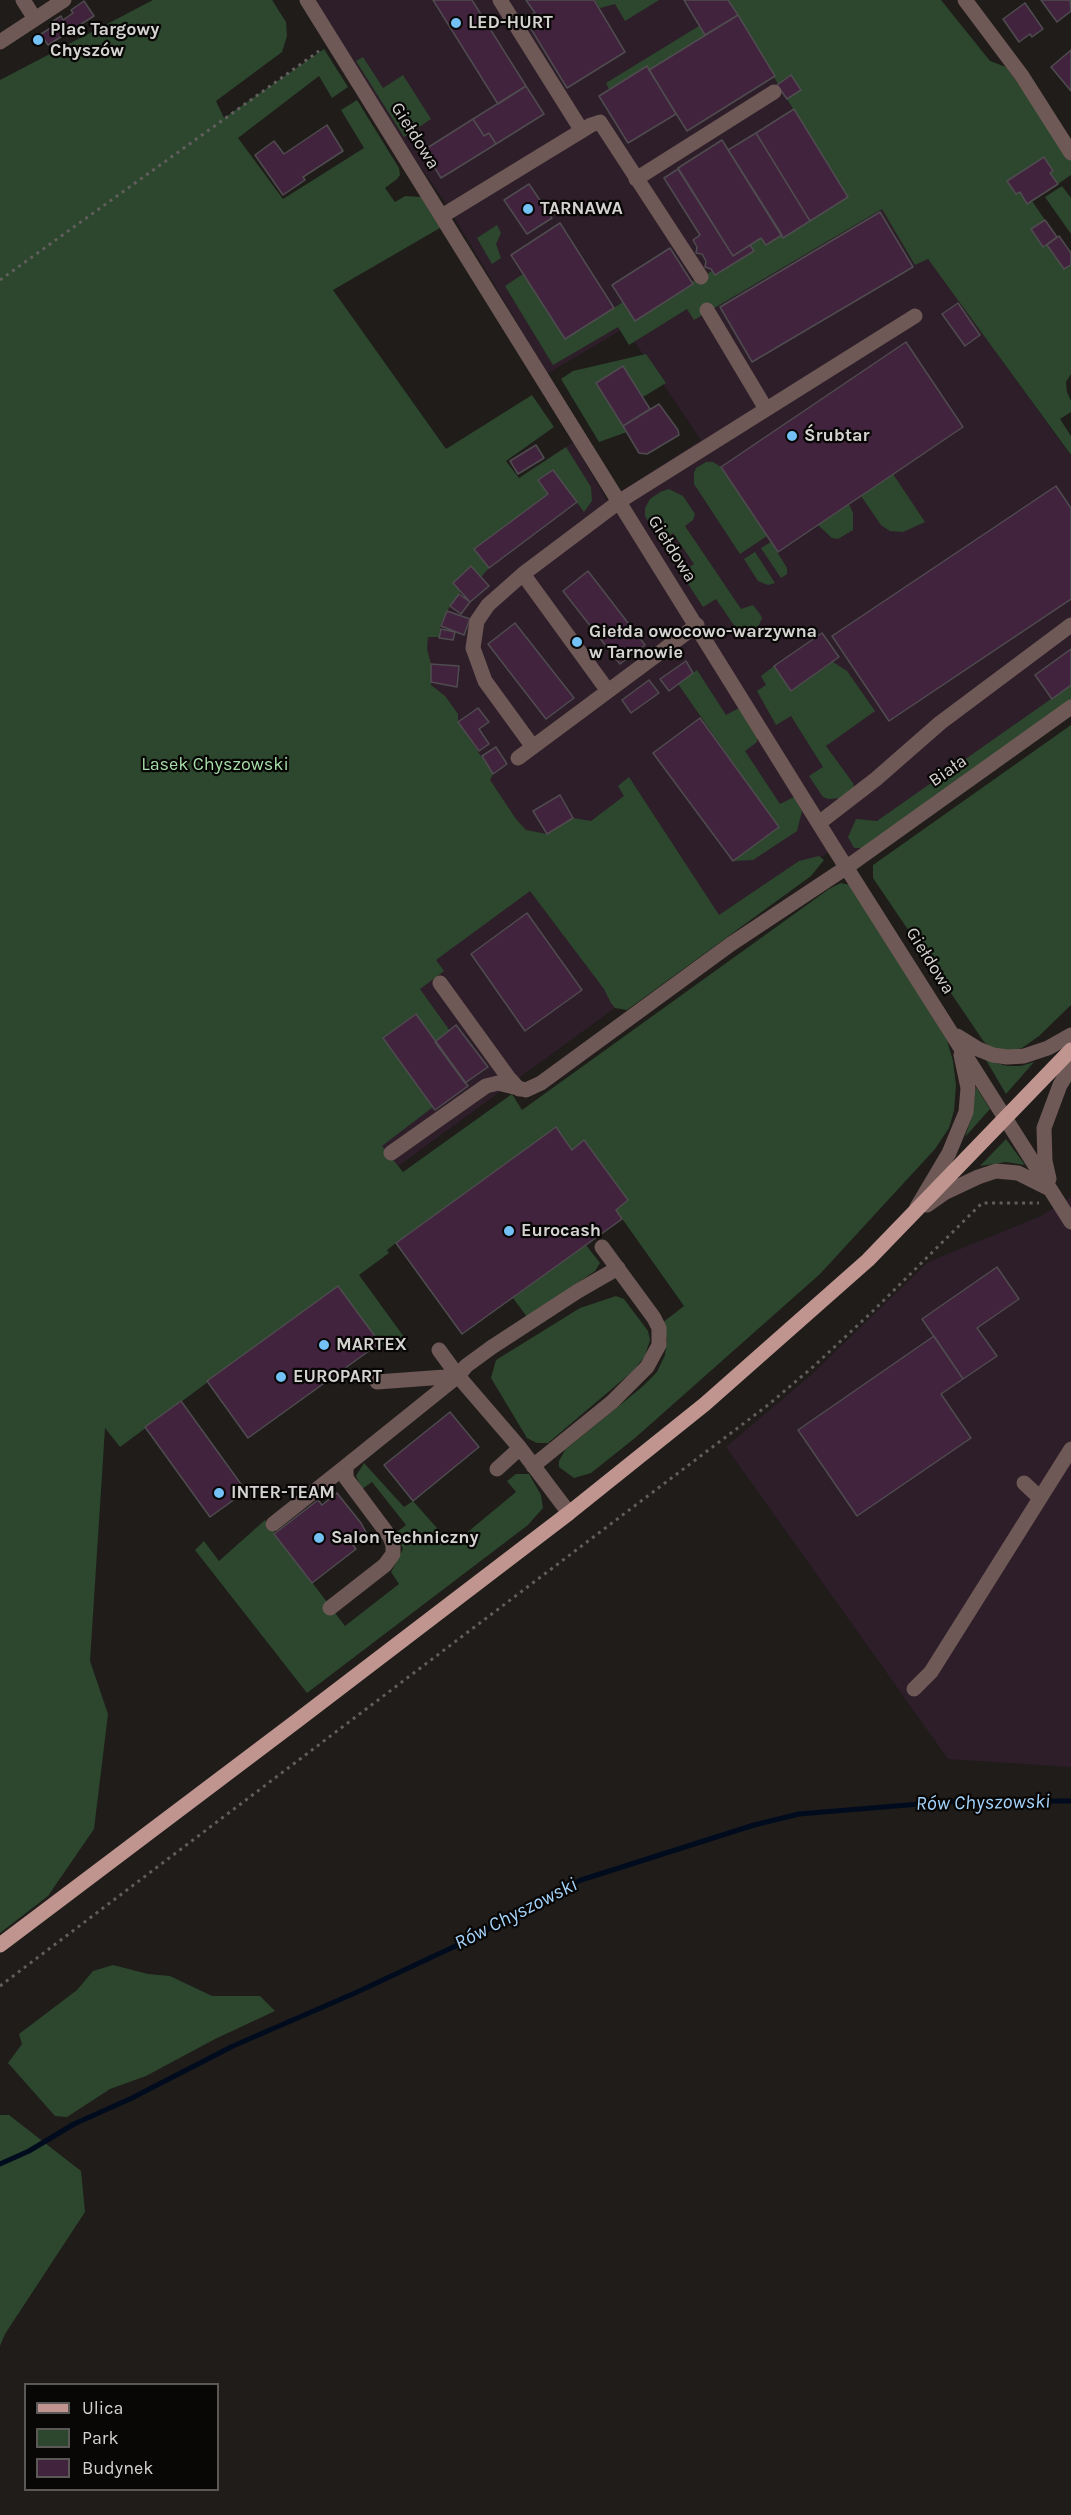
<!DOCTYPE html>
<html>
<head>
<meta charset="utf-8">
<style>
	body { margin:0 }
	#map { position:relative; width:1071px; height:2515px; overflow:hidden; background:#1f1c1a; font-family:Karla,sans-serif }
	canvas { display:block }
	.legend { position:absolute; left:24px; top:2383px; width:195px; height:108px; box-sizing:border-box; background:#080706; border:2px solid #5a5958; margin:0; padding:8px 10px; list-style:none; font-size:18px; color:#d5d3d2 }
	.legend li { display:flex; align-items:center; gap:12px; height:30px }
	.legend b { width:30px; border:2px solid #5a5958 }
</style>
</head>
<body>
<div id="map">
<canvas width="1071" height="2515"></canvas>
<ul class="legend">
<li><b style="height:8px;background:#c0958f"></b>Ulica</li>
<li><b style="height:16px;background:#2c472d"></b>Park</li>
<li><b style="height:16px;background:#41233e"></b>Budynek</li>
</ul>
</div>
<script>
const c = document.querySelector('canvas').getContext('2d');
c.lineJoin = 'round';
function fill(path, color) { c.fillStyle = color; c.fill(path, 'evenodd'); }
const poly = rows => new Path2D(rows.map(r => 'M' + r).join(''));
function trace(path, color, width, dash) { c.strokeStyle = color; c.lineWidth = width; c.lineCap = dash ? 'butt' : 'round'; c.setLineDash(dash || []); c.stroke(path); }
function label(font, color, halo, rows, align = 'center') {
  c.font = font + ' Karla,sans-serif'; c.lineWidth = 4.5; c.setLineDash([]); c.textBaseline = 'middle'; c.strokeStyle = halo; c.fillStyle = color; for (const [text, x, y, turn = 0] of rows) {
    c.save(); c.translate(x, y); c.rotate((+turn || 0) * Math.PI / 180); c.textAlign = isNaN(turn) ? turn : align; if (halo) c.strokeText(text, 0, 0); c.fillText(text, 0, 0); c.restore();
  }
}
fill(poly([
	[307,0,743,0,1071,456,1071,707,847,867,834,848,371,1186,374,1069,424,698,429,584,519,478,573,442,607,500,701,440,625,328,547,374,447,205,332,42],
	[1071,1197,1071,1767,948,1759,726,1447,811,1375,928,1262,1041,1216]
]), '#2d1e29');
fill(poly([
	[153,0,272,0,286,22,287,36,282,52,216,101,224,118,324,49,348,87,332,98,319,76,238,138,283,199,364,148,341,110,357,100,399,168,400,175,397,179,385,188,395,202,405,196,421,197,440,228,333,290,446,449,532,395,554,427,506,461,519,478,566,447,591,487,592,501,584,512,553,470,538,480,548,494,475,549,489,568,481,577,471,566,454,582,461,591,450,606,441,623,439,637,428,637,427,649,431,664,431,685,445,696,458,714,458,722,493,774,490,780,516,819,526,830,547,834,573,818,591,821,624,796,618,786,629,777,719,915,799,861,819,856,824,860,811,876,627,1010,615,1008,611,1003,604,989,530,891,436,960,444,971,420,989,450,1031,435,1042,415,1014,383,1038,433,1107,382,1146,403,1172,512,1094,522,1110,829,889,841,883,850,885,947,1040,953,1061,956,1085,954,1111,949,1128,935,1149,820,1274,635,1438,591,1473,574,1478,559,1467,559,1461,565,1450,642,1387,657,1372,665,1355,667,1339,662,1323,684,1306,616,1210,628,1200,584,1140,572,1150,556,1128,396,1243,387,1250,389,1253,359,1275,407,1341,390,1352,380,1343,338,1286,120,1447,105,1428,90,1661,108,1714,94,1829,48,1896,0,1933,0,80],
	[595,0,659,0,625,21,615,4,600,8],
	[728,0,941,0,990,61,1006,67,1071,157,1071,175,1058,184,1050,173,1053,170,1043,157,1007,181,1016,194,1020,192,1027,204,1032,201,1045,220,1031,229,1044,246,1047,245,1064,269,1071,265,1071,374,1066,382,1067,392,1071,401,1071,412,1060,419,1071,436,1071,455,928,259,915,265,882,209,694,320,687,309,629,345,618,327,553,365,505,286,523,274,565,339,623,302,635,321,693,285,692,282,701,277,712,271,715,275,753,251,750,245,761,238,766,245,782,235,784,238,848,197,787,99,801,89,791,75,778,84],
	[699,26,705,35,649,70,647,67,609,89,606,83],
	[363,57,383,88,403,75,431,119,404,137,356,61],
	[1062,186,1071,198,1071,234,1045,197],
	[497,225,501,233,496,244,501,258,492,264,477,238],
	[646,354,666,383,643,397,622,366,596,383,627,432,599,442,561,379,573,371],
	[706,462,713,462,721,467,767,536,740,554,694,484,694,473,696,468],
	[893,474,925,522,903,532,890,531,881,525,861,496],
	[669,489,683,496,695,514,693,520,685,526,741,609,753,605,760,614,762,618,758,627,742,637,716,599,703,607,681,573,694,564,673,533,661,542,645,516,645,508,650,499,660,492],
	[849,504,853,513,853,530,838,539,832,538,818,525],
	[771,542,787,568,787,574,781,578,761,548],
	[755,552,775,583,768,585,758,581,744,559],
	[833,662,847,671,875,711,826,746,853,783,854,787,851,791,841,798,828,799,823,797,809,776,823,767,791,716,776,725,757,691,766,685,761,676,774,666,791,691],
	[697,670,726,715,739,708,757,737,757,742,745,751,780,804,794,797,802,811,797,831,753,860,733,861,778,827,678,684],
	[1071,685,1071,701,862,848,854,848,848,837,856,819,877,821],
	[1071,725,1071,1005,1039,1036,1022,1048,1006,1051,993,1049,984,1042,873,878,873,865],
	[986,1060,1007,1066,1021,1066,1034,1062,1006,1094],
	[976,1087,990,1109,965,1137,972,1116],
	[1006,1139,1025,1165,1006,1162,980,1166],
	[586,1245,600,1263,595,1271,527,1317,513,1298],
	[616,1296,624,1299,648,1331,650,1340,645,1356,633,1371,548,1443,537,1443,527,1438,491,1378,496,1360,580,1308],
	[364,1463,404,1507,413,1501,452,1545,516,1492,507,1481,516,1474,529,1474,541,1495,543,1508,528,1525,307,1693,195,1550,204,1541,219,1561,265,1520,345,1626,399,1584,391,1572,403,1549,397,1532,406,1525,372,1482,362,1489,356,1476],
	[113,1965,148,1974,170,1976,212,1996,260,1996,275,2011,215,2039,146,2076,110,2089,67,2117,55,2116,8,2063,22,2044,19,2034,77,1990,93,1971],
	[0,2115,9,2115,81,2171,85,2212,5,2334,0,2346]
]), '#2c472d');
trace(poly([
	[0,2164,29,2151,74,2124,132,2098,233,2046,355,1993,462,1943,581,1880,754,1825,799,1814,956,1801,1071,1801]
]), '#000c1e', 5);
const building = poly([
	[433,0,472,0,526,86,498,104,433,0],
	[526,0,594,0,625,52,567,88,525,19,535,13,526,0],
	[684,0,728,0,738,15,705,35,684,0],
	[1041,0,1070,0,1071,11,1057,22,1041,0],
	[84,1,94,16,48,45,41,34,52,27,50,23,61,16,63,20,73,13,71,10,84,1],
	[1025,3,1043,29,1032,37,1030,34,1019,42,1003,19,1025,3],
	[738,15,775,76,687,131,649,70,738,15],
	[1071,50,1071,91,1051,67,1071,50],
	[647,66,676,114,628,143,599,96,647,66],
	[791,75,801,90,787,99,777,85,791,75],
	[526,86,544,114,496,144,489,133,484,136,473,119,526,86],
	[794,109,848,197,810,221,756,133,794,109],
	[473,119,484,136,489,133,496,144,441,178,424,150,473,119],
	[327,125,343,151,303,177,305,180,283,195,255,155,274,141,284,154,327,125],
	[756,133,810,221,783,238,728,150,756,133],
	[722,140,782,235,766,245,761,238,733,256,678,168,722,140],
	[1044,157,1053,171,1050,173,1058,184,1027,204,1020,192,1016,194,1007,181,1044,157],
	[678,169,733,256,750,245,754,251,715,275,711,269,705,267,706,261,702,254,696,253,697,247,693,240,700,235,664,178,678,169],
	[529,184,552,218,527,234,504,200,529,184],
	[880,212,913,267,752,362,720,307,880,212],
	[1045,220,1057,237,1043,247,1031,229,1045,220],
	[560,223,614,308,565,339,511,255,560,223],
	[1059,236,1071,253,1071,265,1064,269,1047,245,1059,236],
	[670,248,693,284,635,321,612,285,670,248],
	[958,303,980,335,965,346,942,314,958,303],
	[906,342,963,427,778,552,721,467,906,342],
	[623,366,650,409,623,426,596,383,623,366],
	[659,404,678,430,679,435,647,454,639,453,623,426,659,404],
	[536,445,544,458,518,474,510,461,536,445],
	[553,470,577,502,489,568,474,549,548,494,538,480,553,470],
	[1056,486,1071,508,1071,599,889,721,832,636,1056,486],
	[471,566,489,586,470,602,453,583,471,566],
	[588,571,645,645,620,664,563,591,588,571],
	[459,594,470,602,461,614,450,606,459,594],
	[447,611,470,619,464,635,441,626,447,611],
	[515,623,574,698,546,719,488,644,515,623],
	[441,629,455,632,453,640,439,638,441,629],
	[822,633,839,657,791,691,774,666,822,633],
	[1071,649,1071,685,1052,699,1035,675,1071,649],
	[686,661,693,673,669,691,660,679,686,661],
	[431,664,459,666,457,687,431,682,431,664],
	[649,680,659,693,631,713,622,700,649,680],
	[478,708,489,722,479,729,489,744,479,751,458,722,478,708],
	[700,718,779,827,733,861,653,753,700,718],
	[496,747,507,764,493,774,482,756,496,747],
	[560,795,573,818,547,834,533,811,560,795],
	[527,913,582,990,525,1031,471,954,527,913],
	[416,1014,468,1086,435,1110,383,1038,416,1014],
	[456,1025,488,1067,465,1083,435,1042,456,1025],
	[556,1127,572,1150,584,1140,628,1200,616,1210,622,1219,462,1334,396,1243,556,1127],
	[997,1267,1019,1299,977,1328,997,1356,963,1379,922,1319,997,1267],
	[338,1286,380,1343,248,1438,207,1381,338,1286],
	[934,1336,963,1379,941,1394,971,1438,857,1516,798,1430,934,1336],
	[181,1401,246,1491,210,1517,145,1427,181,1401],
	[450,1412,479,1447,413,1501,384,1465,450,1412],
	[337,1493,361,1523,367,1534,353,1545,356,1549,312,1583,274,1534,318,1500,322,1505,337,1493]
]);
fill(building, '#41233e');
trace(building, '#4f4c4f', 1.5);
trace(poly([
	[0,280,319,51],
	[0,1986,768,1405,814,1366,874,1310,982,1203,1039,1203]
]), '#615e5d', 3, [3, 4.5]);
trace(poly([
	[23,0,35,19],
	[307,0,834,848,1071,1222],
	[500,0,582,131],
	[965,0,1022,76,1071,153],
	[0,42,64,0],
	[636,179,774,92],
	[442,216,591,125,600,122,701,277],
	[707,310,766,409],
	[523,574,608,691],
	[533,747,485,681,473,648,477,621,488,605,523,574,620,501,915,316],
	[518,758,697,625],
	[819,823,876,779,940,723,1071,625],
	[440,983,508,1077,519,1089],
	[957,1036,978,1049,993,1055,1007,1057,1024,1056,1048,1048,1071,1035],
	[391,1153,486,1086,498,1083,526,1090,541,1083,731,944,847,867,1071,707],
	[1049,1179,1045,1161,1044,1128,1060,1085,1071,1067],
	[927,1205,944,1193,978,1177,996,1171,1018,1173,1050,1189],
	[917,1207,949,1153,966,1112,968,1088,961,1055],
	[458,1376,466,1366,492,1347,578,1291,618,1268],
	[377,1382,458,1376,439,1350],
	[533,1466,612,1402,647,1367,659,1345,659,1328,654,1318,602,1247],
	[497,1469,520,1448],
	[1024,1483,1040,1498],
	[273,1524,346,1466],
	[330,1608,385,1565,393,1554,393,1545,390,1537,346,1478,346,1466,458,1376,520,1448,569,1513],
	[914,1689,931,1672,1071,1449]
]), '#6e5956', 15);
trace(poly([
	[0,1945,298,1720,569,1513,705,1404,868,1260,1071,1050]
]), '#c0958f', 15);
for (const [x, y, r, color] of [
	[456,23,6,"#73c1f5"],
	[38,40,6,"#73c1f5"],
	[528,209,6,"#73c1f5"],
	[792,436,6,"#73c1f5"],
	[577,642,6,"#73c1f5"],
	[509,1231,6,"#73c1f5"],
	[324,1345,6,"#73c1f5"],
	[281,1377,6,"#73c1f5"],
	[219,1493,6,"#73c1f5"],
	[319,1538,6,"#73c1f5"]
]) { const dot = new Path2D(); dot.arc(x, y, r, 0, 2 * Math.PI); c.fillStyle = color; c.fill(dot); trace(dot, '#080706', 2); }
label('bold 18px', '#d5d3d2', '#080706', [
	["LED-HURT",468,23],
	["Plac Targowy",50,30],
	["Chyszów",50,51],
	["TARNAWA",540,209],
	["Śrubtar",804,436],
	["Giełda owocowo-warzywna",589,632],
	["w Tarnowie",589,653],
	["Eurocash",521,1231],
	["MARTEX",336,1345],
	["EUROPART",293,1377],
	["INTER-TEAM",231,1493],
	["Salon Techniczny",331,1538]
], 'left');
label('18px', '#d5d3d2', '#080706', [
	["Giełdowa",415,136,58],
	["Giełdowa",672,549,58],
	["Biała",948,771,-35],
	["Giełdowa",930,961,58]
]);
label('18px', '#a6dda8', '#080706', [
	["Lasek Chyszowski",215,765]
]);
label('italic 20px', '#a4d3fb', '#080706', [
	["Rów Chyszowski",983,1803,-1],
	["Rów Chyszowski",516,1914,-27]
]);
</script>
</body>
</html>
